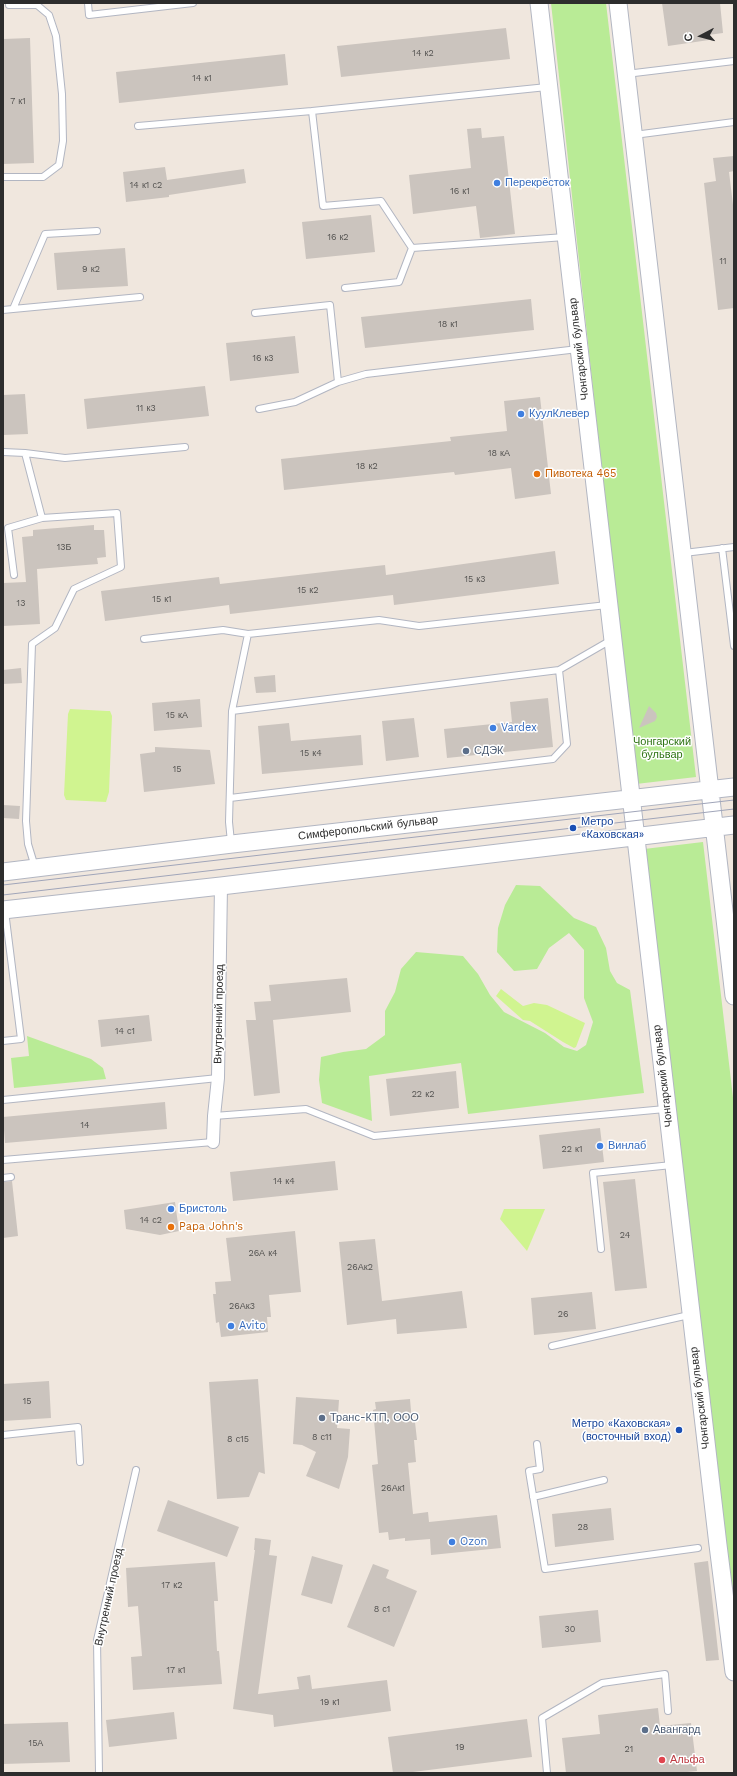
<!DOCTYPE html>
<html>
<head>
<meta charset="utf-8">
<style>
	body { margin:0 }
	#map { position:relative; width:737px; height:1776px; overflow:hidden; background:#f0e7de; font-family:"Work Sans",sans-serif }
	canvas { display:block }
	.frame { position:absolute; inset:0; border:4px solid #2d2d2d; pointer-events:none }
	.north { position:absolute; left:681px; top:16px; width:40px; height:40px; -webkit-text-stroke:3px #fff; paint-order:stroke; rotate:264deg; font-size:11px; font-weight:700; line-height:16px; text-align:center; color:#2d2d2d }
	.north::after { content:''; display:block; margin:auto; width:14px; height:18px; background:#2d2d2d; clip-path:polygon(50% 0,100% 100%,50% 72%,0 100%) }
</style>
</head>
<body>
<div id="map">
<canvas width="737" height="1776"></canvas>
<div class="frame"></div>
<div class="north">С</div>
</div>
<script>
const c = document.querySelector('canvas').getContext('2d');
c.lineJoin = 'round';
function fill(path, color) { c.fillStyle = color; c.fill(path, 'evenodd'); }
const poly = rows => new Path2D(rows.map(r => 'M' + r).join(''));
function trace(path, color, width, dash) { c.strokeStyle = color; c.lineWidth = width; c.lineCap = dash ? 'butt' : 'round'; c.setLineDash(dash || []); c.stroke(path); }
function label(font, color, halo, rows, align = 'center') {
  c.font = font + ' "Work Sans",sans-serif'; c.lineWidth = 3; c.setLineDash([]); c.textBaseline = 'middle'; c.strokeStyle = halo; c.fillStyle = color; for (const [text, x, y, turn = 0] of rows) {
    c.save(); c.translate(x, y); c.rotate((+turn || 0) * Math.PI / 180); c.textAlign = isNaN(turn) ? turn : align; if (halo) c.strokeText(text, 0, 0); c.fillText(text, 0, 0); c.restore();
  }
}
fill(poly([
	[551,3,606,3,696,777,636,784],
	[703,842,734,1106,734,1631,644,849],
	[516,885,540,886,574,918,596,927,606,948,610,971,617,983,630,990,644,1093,468,1114,461,1063,369,1076,372,1121,322,1103,319,1080,321,1057,343,1052,366,1049,385,1035,385,1011,395,992,401,969,416,952,463,956,478,974,490,995,504,1012,545,1033,564,1047,577,1051,586,1045,593,1022,584,998,584,950,569,933,549,948,537,969,514,971,497,952,498,928,505,905],
	[27,1036,91,1059,103,1068,106,1079,14,1088,11,1058,29,1056]
]), '#b9eb96');
fill(poly([
	[70,709,107,711,110,711,112,716,109,792,106,802,66,800,64,795,68,714],
	[501,989,523,1006,534,1003,547,1005,585,1023,576,1047,574,1048,563,1042,530,1021,523,1020,496,996],
	[504,1209,545,1209,527,1251,500,1219]
]), '#d0f490');
fill(poly([
	[662,3,720,3,723,33,708,35,709,40,668,46],
	[506,28,510,59,341,77,337,46],
	[30,38,34,163,3,164,3,39],
	[285,54,288,85,119,103,116,72],
	[481,128,482,138,504,136,515,234,480,238,476,206,413,214,409,175,471,168,467,129],
	[734,156,734,171,729,172,734,213,734,308,718,310,704,183,716,181,713,158],
	[165,167,167,180,244,169,246,183,169,195,169,197,126,202,123,172],
	[371,215,375,252,306,259,302,222],
	[125,248,128,286,57,290,54,253],
	[531,299,534,330,365,348,361,317],
	[295,336,299,373,230,381,226,343],
	[205,386,209,416,87,429,84,399],
	[25,394,28,434,3,435,3,395],
	[540,397,551,494,515,499,511,468,455,475,454,472,284,490,281,459,451,441,450,437,507,431,504,401],
	[94,525,94,530,104,530,106,557,97,558,98,564,37,569,40,624,3,626,3,583,26,582,22,537,33,536,33,530],
	[555,551,559,584,394,605,393,595,230,614,229,605,105,621,101,591,219,577,220,584,385,565,386,575],
	[21,668,22,683,3,684,3,670],
	[275,675,276,692,256,693,254,677],
	[548,698,553,747,447,758,444,729,512,722,510,702],
	[200,699,202,727,154,731,152,703],
	[649,706,656,713,657,717,655,721,639,728],
	[414,718,419,757,386,761,382,721],
	[289,723,291,741,361,735,363,765,262,774,258,726],
	[155,747,210,750,215,784,144,792,140,754,155,752],
	[3,805,20,806,19,819,3,818],
	[347,978,351,1012,273,1020,280,1093,254,1096,246,1020,256,1020,254,1002,271,1001,269,985],
	[149,1015,152,1041,101,1047,98,1020],
	[456,1071,459,1108,390,1116,386,1079],
	[165,1102,167,1129,5,1143,3,1117],
	[600,1128,604,1162,543,1169,539,1135],
	[335,1161,338,1190,233,1201,230,1172],
	[635,1179,647,1288,615,1291,603,1182],
	[12,1181,18,1236,3,1238,3,1182],
	[175,1202,179,1231,160,1235,126,1229,124,1210],
	[295,1231,301,1292,269,1295,271,1317,267,1317,268,1332,221,1337,219,1322,216,1323,213,1294,216,1294,215,1282,231,1281,226,1238],
	[375,1239,382,1301,462,1291,467,1328,397,1334,396,1319,347,1325,339,1242],
	[592,1292,596,1329,534,1335,531,1298],
	[258,1379,265,1474,259,1472,249,1497,217,1499,209,1382],
	[49,1381,51,1418,3,1421,3,1384],
	[296,1397,339,1400,337,1428,350,1429,348,1457,339,1489,306,1476,316,1452,302,1445,293,1444],
	[410,1399,412,1423,415,1422,417,1440,414,1440,416,1462,408,1463,413,1514,428,1512,429,1522,497,1515,501,1548,431,1555,430,1539,405,1541,405,1538,389,1540,388,1532,379,1533,372,1465,378,1464,373,1410,376,1409,375,1402],
	[168,1500,239,1527,227,1557,157,1531],
	[611,1508,614,1540,555,1547,552,1514],
	[255,1538,271,1540,269,1555,277,1556,258,1694,299,1689,297,1677,310,1675,312,1689,387,1680,391,1711,274,1727,273,1715,233,1709,255,1550,254,1550],
	[312,1556,343,1565,332,1604,301,1595],
	[708,1561,719,1660,706,1661,694,1563],
	[215,1562,218,1601,214,1601,217,1651,219,1651,222,1684,133,1690,131,1657,142,1656,138,1606,128,1607,126,1568],
	[373,1564,389,1570,386,1578,417,1591,394,1647,347,1627],
	[598,1610,601,1642,542,1648,539,1616],
	[658,1708,660,1726,691,1723,697,1771,677,1773,566,1773,562,1738,600,1734,598,1715],
	[174,1712,177,1739,109,1747,106,1720],
	[527,1719,532,1757,405,1773,393,1773,388,1737],
	[68,1722,70,1762,3,1764,3,1724]
]), '#cbc4be');
const service = poly([
	[88,3,89,15,193,3],
	[626,74,734,61],
	[138,126,312,111],
	[634,135,734,122],
	[3,177,43,177,59,165,63,141,62,94,56,36,49,15,37,5,9,5],
	[412,248,381,201,323,206,312,111,547,87],
	[345,288,399,282,412,248,565,237],
	[13,309,140,297],
	[3,310,13,309,45,234,97,231],
	[255,313,330,305,338,382],
	[259,409,295,402,338,382,366,374,578,349],
	[3,452,25,453,42,518,117,513,121,567,74,589,55,628,32,644,26,821,28,844,35,867],
	[25,453,65,458,185,447],
	[722,548,734,646],
	[684,553,734,547],
	[14,575,8,528,42,518],
	[144,639,223,630,248,634,379,620,419,626,607,605],
	[232,711,248,634],
	[230,798,553,759,567,744,559,670],
	[231,842,229,822,232,711,559,670,611,640],
	[3,1041,21,1039,5,911],
	[3,1100,218,1078],
	[214,1116,306,1109,374,1136,665,1109],
	[3,1160,213,1142],
	[3,1178,11,1177],
	[601,1249,593,1173,672,1165],
	[552,1346,689,1315],
	[3,1435,78,1427,80,1462],
	[537,1444,540,1469,529,1471,545,1569,698,1548],
	[533,1497,604,1480],
	[99,1773,97,1640,136,1470],
	[547,1773,542,1718,602,1683,665,1674,668,1711]
]);
const minor = poly([
	[213,1142,214,1116,218,1078,221,886]
]);
const secondary = poly([
	[539,3,718,1545,734,1672],
	[618,3,734,996],
	[3,872,232,844,734,787],
	[3,910,221,886,734,825]
]);
trace(service, '#b2b6c2', 8);
trace(minor, '#b2b6c2', 14);
trace(secondary, '#b2b6c2', 19);
trace(service, '#fff', 6);
trace(minor, '#fff', 12);
trace(secondary, '#fff', 17);
trace(poly([
	[3,885,734,800],
	[3,895,734,809]
]), '#a0a5b9', 1);
for (const [x, y, r, color] of [
	[497,183,4,"#3f7fe0"],
	[521,414,4,"#3f7fe0"],
	[537,474,4,"#e8710a"],
	[493,728,4,"#3f7fe0"],
	[466,751,4,"#5c6f8a"],
	[573,828,4,"#1a4fb4"],
	[600,1146,4,"#3f7fe0"],
	[171,1209,4,"#3f7fe0"],
	[171,1227,4,"#e8710a"],
	[231,1326,4,"#3f7fe0"],
	[322,1418,4,"#5c6f8a"],
	[679,1430,4,"#1a4fb4"],
	[452,1542,4,"#3f7fe0"],
	[645,1730,4,"#5c6f8a"],
	[662,1760,4,"#e0444e"]
]) { const dot = new Path2D(); dot.arc(x, y, r, 0, 2 * Math.PI); c.fillStyle = color; c.fill(dot); trace(dot, '#fff', 1.5); }
label('9px', '#545351', null, [
	["14 к2",423,53],
	["14 к1",202,78],
	["7 к1",18,101],
	["14 к1 с2",146,185],
	["16 к1",460,191],
	["16 к2",338,237],
	["11",723,261],
	["9 к2",91,269],
	["18 к1",448,324],
	["16 к3",263,358],
	["11 к3",146,408],
	["18 кА",499,453],
	["18 к2",367,466],
	["13Б",64,547],
	["15 к3",475,579],
	["15 к2",308,590],
	["15 к1",162,599],
	["13",21,603],
	["15 кА",177,715],
	["15 к4",311,753],
	["15",177,769],
	["14 с1",125,1031],
	["22 к2",423,1094],
	["14",85,1125],
	["22 к1",572,1149],
	["14 к4",284,1181],
	["14 с2",151,1220],
	["24",625,1235],
	["26А к4",263,1253],
	["26Ак2",360,1267],
	["26Ак3",242,1306],
	["26",563,1314],
	["15",27,1401],
	["8 с11",322,1437],
	["8 с15",238,1439],
	["26Ак1",393,1488],
	["28",583,1527],
	["17 к2",172,1585],
	["8 с1",382,1609],
	["30",570,1629],
	["17 к1",176,1670],
	["19 к1",330,1702],
	["15А",36,1743],
	["19",460,1747],
	["21",629,1749]
]);
label('11px', '#366cbe', '#fff', [
	["Перекрёсток",505,183],
	["КуулКлевер",529,414],
	["Vardex",501,728],
	["Винлаб",608,1146],
	["Бристоль",179,1209],
	["Avito",239,1326],
	["Ozon",460,1542]
], 'left');
label('11px', '#2d2d2d', '#fff', [
	["Чонгарский бульвар",579,349,-97],
	["Симферопольский бульвар",368,828,-7],
	["Внутренний проезд",219,1014,-89],
	["Чонгарский бульвар",663,1076,-97],
	["Чонгарский бульвар",700,1398,-97],
	["Внутренний проезд",109,1597,-78]
]);
label('11px', '#c56008', '#fff', [
	["Пивотека 465",545,474],
	["Papa John's",179,1227]
], 'left');
label('11px', '#2e7413', '#fff', [
	["Чонгарский",662,742],
	["бульвар",662,755]
]);
label('11px', '#4e5e75', '#fff', [
	["СДЭК",474,751],
	["Транс-КТП, ООО",330,1418],
	["Авангард",653,1730]
], 'left');
label('11px', '#164399', '#fff', [
	["Метро",581,822],
	["«Каховская»",581,835],
	["Метро «Каховская»",671,1424,"right"],
	["(восточный вход)",671,1437,"right"]
], 'left');
label('11px', '#be3a42', '#fff', [
	["Альфа",670,1760]
], 'left');
</script>
</body>
</html>
